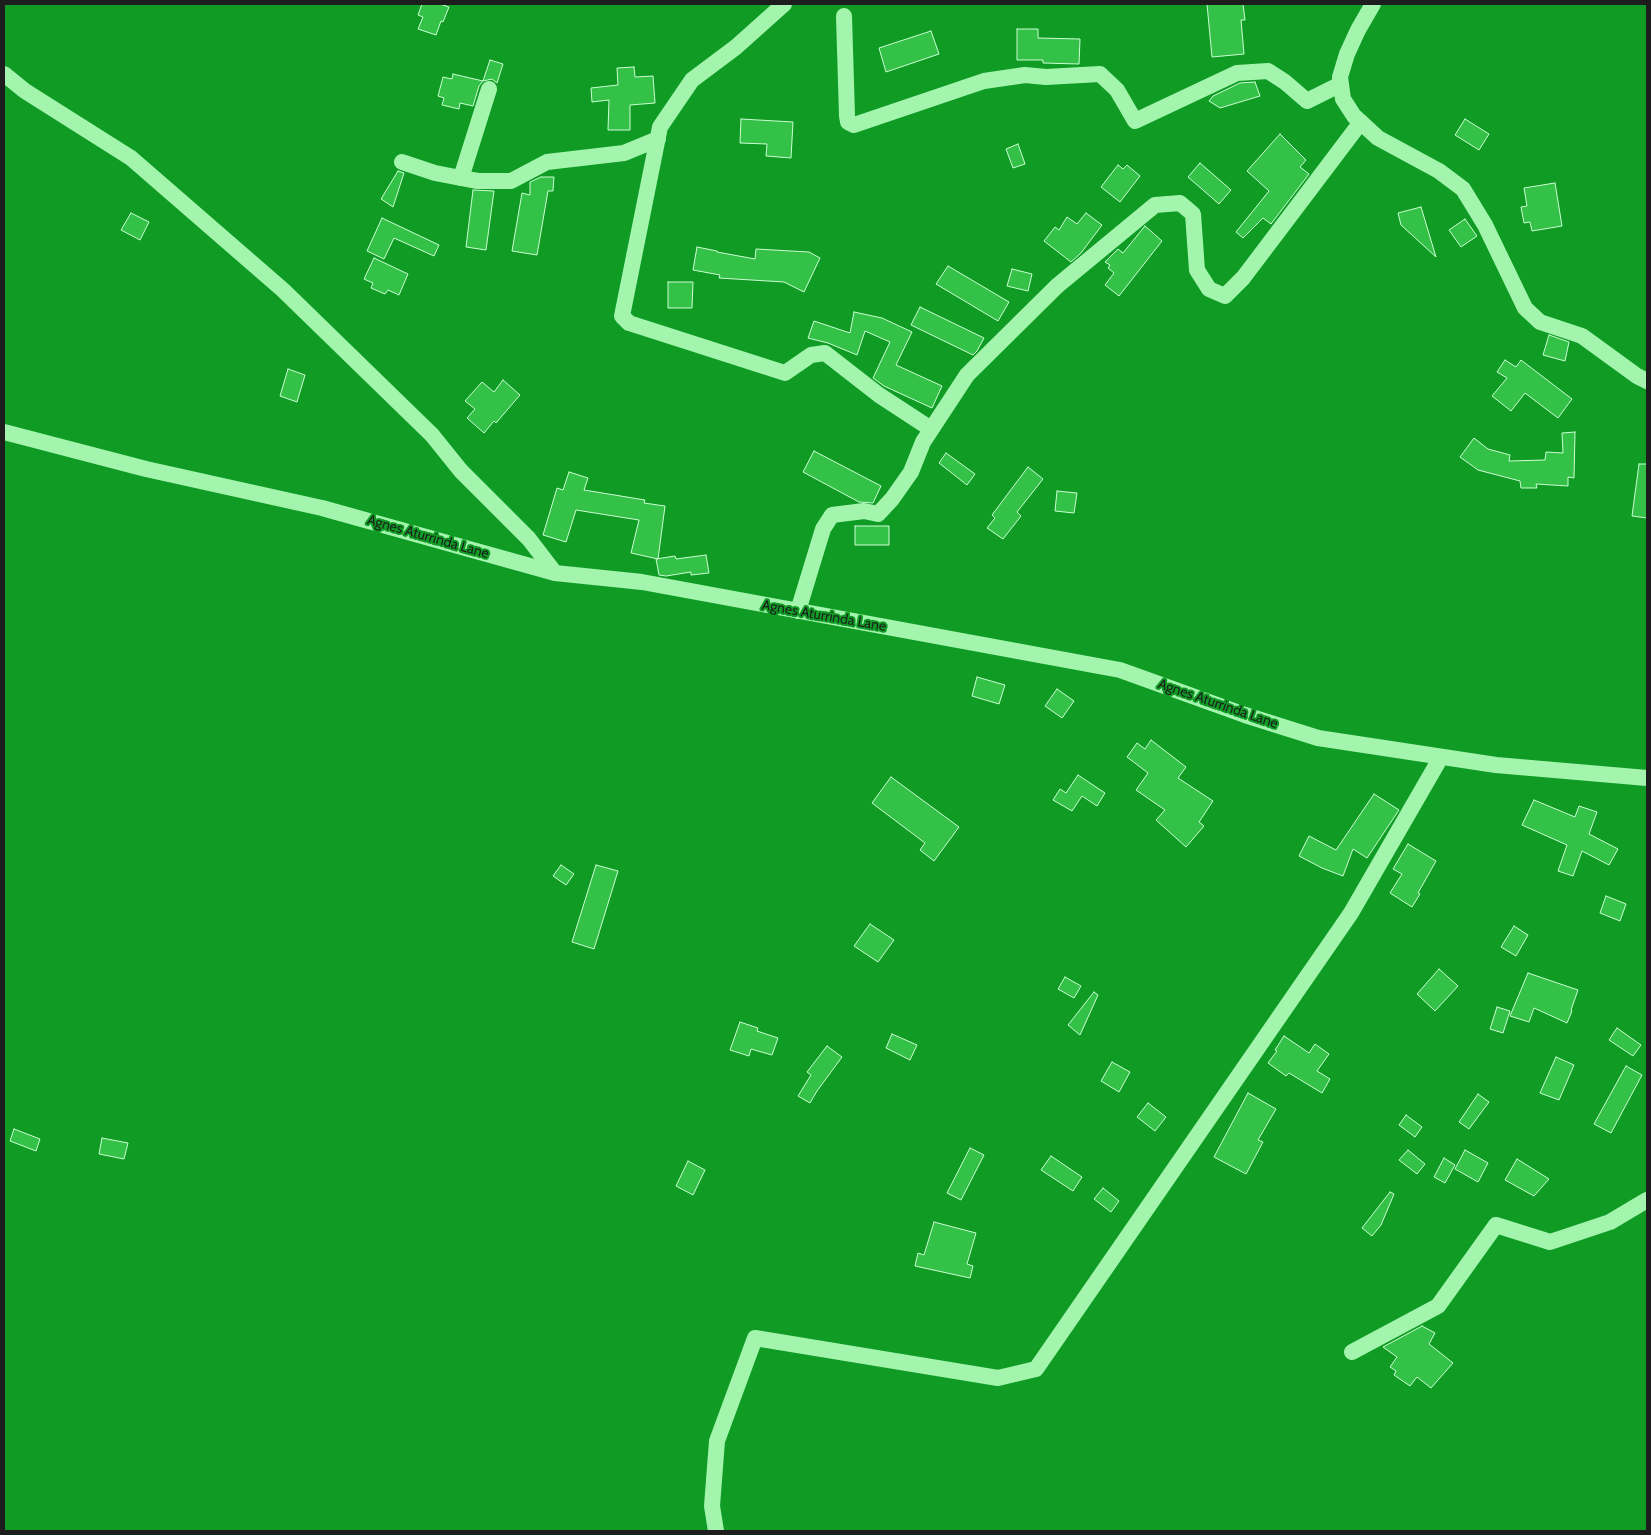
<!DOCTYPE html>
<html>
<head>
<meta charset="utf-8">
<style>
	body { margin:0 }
	#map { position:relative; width:1651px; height:1535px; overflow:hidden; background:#109b25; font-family:Cabin,sans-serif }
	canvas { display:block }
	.frame { position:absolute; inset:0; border:5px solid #1d1d1d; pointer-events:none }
</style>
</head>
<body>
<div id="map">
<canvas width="1651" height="1535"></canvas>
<div class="frame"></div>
</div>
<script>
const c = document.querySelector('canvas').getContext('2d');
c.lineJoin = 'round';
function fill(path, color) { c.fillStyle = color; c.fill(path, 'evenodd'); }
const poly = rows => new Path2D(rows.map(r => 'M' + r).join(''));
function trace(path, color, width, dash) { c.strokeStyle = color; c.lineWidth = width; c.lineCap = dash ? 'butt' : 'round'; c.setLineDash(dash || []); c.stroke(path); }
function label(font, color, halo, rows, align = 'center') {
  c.font = font + ' Cabin,sans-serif'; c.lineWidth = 4; c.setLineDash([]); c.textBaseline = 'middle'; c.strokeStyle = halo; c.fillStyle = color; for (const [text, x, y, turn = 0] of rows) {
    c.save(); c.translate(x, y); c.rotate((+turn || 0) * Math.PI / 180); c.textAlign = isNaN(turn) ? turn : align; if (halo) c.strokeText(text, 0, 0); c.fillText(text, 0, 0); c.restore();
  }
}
const building = poly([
	[422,4,440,4,449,7,443,22,441,21,436,35,418,29,423,17,418,15,422,4],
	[1207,4,1243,4,1245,20,1241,20,1244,54,1212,57,1207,4],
	[1017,29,1038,29,1038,38,1080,39,1079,64,1043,63,1043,60,1017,60,1017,29],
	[931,31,939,54,886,72,879,48,931,31],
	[490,60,503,64,497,83,492,79,483,81,490,60],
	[634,67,635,77,653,76,655,103,630,105,630,130,608,130,609,100,592,102,591,88,618,85,617,68,634,67],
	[453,74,483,81,479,86,473,106,460,103,459,109,442,105,444,98,438,96,443,77,452,79,453,74],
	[1255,82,1260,96,1220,108,1209,101,1213,96,1240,83,1255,82],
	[741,119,793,122,791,158,766,156,767,144,740,143,741,119],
	[1465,119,1489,134,1479,150,1455,135,1465,119],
	[1280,134,1306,160,1300,167,1309,174,1271,224,1263,218,1243,238,1236,232,1269,191,1247,171,1280,134],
	[1018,144,1025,164,1013,168,1006,149,1018,144],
	[1200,163,1231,190,1219,204,1188,177,1200,163],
	[1118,165,1123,169,1127,165,1140,176,1120,202,1101,187,1118,165],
	[398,171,404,173,393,207,381,199,398,171],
	[541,177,554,177,553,191,548,191,537,255,512,251,522,193,530,195,530,182,541,177],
	[1555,183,1562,226,1532,231,1530,222,1524,223,1521,207,1527,206,1524,188,1555,183],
	[473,190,494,191,486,250,466,247,473,190],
	[1421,207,1436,257,1401,225,1398,213,1421,207],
	[131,213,149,222,140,240,121,230,131,213],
	[1086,213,1102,225,1081,253,1071,262,1044,241,1055,227,1059,230,1067,217,1077,224,1086,213],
	[382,218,439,245,434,256,394,238,384,259,367,251,382,218],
	[1465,219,1477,236,1461,247,1449,230,1465,219],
	[1145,226,1162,241,1119,296,1105,285,1114,273,1108,268,1110,265,1105,262,1118,249,1123,253,1145,226],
	[697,247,717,251,717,252,755,259,756,249,809,252,820,258,804,292,784,282,719,278,720,275,693,270,697,247],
	[374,258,408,274,399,295,388,290,385,294,371,288,373,283,364,279,374,258],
	[948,266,1009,302,998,321,936,284,948,266],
	[1012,269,1032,274,1028,291,1007,286,1012,269],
	[668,282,693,282,692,308,668,308,668,282],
	[920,307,984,338,977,351,973,355,911,325,920,307],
	[854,312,882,318,912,332,896,365,942,386,932,408,884,386,873,378,890,342,865,331,857,355,828,343,808,338,814,321,850,333,854,312],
	[1549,335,1569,342,1565,361,1543,355,1549,335],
	[1505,360,1516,367,1521,360,1572,399,1558,418,1525,393,1511,411,1492,396,1507,378,1497,372,1505,360],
	[288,369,305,375,297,402,280,396,288,369],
	[503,380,520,395,496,423,494,421,484,433,467,418,475,409,465,401,482,382,494,392,503,380],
	[1575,432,1574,478,1568,477,1568,486,1536,484,1537,488,1521,488,1520,481,1478,470,1460,457,1474,438,1488,449,1510,455,1509,461,1545,460,1546,452,1563,453,1562,433,1575,432],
	[814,451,881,486,873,503,859,502,803,472,814,451],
	[946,453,975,474,967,485,939,463,946,453],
	[1639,464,1647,464,1647,518,1632,516,1639,464],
	[1028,467,1043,479,1017,512,1021,516,1003,539,987,528,995,518,992,515,1028,467],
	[569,472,588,478,584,490,645,500,644,503,665,506,658,559,631,553,639,520,576,510,566,542,543,535,557,488,563,490,569,472],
	[1057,491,1077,493,1074,513,1055,511,1057,491],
	[855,526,889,526,889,545,855,545,855,526],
	[706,555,709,573,691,575,691,572,666,576,659,575,656,559,675,556,676,559,706,555],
	[977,677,1005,685,999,704,972,696,977,677],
	[1057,689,1074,701,1062,718,1045,706,1057,689],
	[1151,740,1186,767,1178,778,1213,801,1199,822,1204,826,1186,847,1156,820,1165,810,1136,790,1148,773,1127,757,1137,743,1145,749,1151,740],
	[1078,775,1105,793,1097,806,1082,796,1072,811,1053,800,1060,789,1066,793,1078,775],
	[891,777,959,827,934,861,920,850,925,843,872,803,891,777],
	[1374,794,1399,810,1367,858,1353,849,1343,876,1322,868,1299,856,1309,836,1336,850,1374,794],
	[1534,800,1575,817,1579,806,1597,812,1589,834,1618,849,1609,865,1582,851,1573,876,1558,871,1567,845,1522,825,1534,800],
	[1408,844,1436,861,1418,893,1420,894,1412,907,1390,893,1402,874,1393,869,1408,844],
	[561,865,574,874,566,885,553,876,561,865],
	[596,865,618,871,594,949,572,942,596,865],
	[1606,896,1626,904,1620,921,1600,913,1606,896],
	[870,924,894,940,878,962,854,946,870,924],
	[1514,926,1528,935,1516,956,1501,947,1514,926],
	[1439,969,1458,986,1435,1011,1417,994,1439,969],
	[1528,973,1578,990,1571,1010,1572,1011,1567,1023,1534,1008,1529,1022,1510,1016,1528,973],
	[1065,977,1081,986,1074,998,1058,989,1065,977],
	[1094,992,1098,995,1080,1035,1068,1025,1094,992],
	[1497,1007,1510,1011,1503,1033,1490,1029,1497,1007],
	[740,1022,758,1028,757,1031,778,1038,772,1055,751,1049,749,1056,730,1050,740,1022],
	[1617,1028,1641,1045,1633,1056,1609,1040,1617,1028],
	[892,1034,917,1045,910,1060,886,1048,892,1034],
	[1284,1036,1309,1053,1315,1044,1329,1054,1317,1071,1330,1079,1322,1093,1289,1073,1286,1076,1268,1063,1277,1051,1275,1050,1284,1036],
	[827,1046,842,1057,817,1091,810,1103,798,1096,811,1075,807,1072,827,1046],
	[1556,1057,1574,1065,1559,1100,1540,1093,1556,1057],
	[1112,1062,1130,1072,1119,1092,1101,1081,1112,1062],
	[1626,1066,1642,1075,1611,1133,1594,1124,1626,1066],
	[1248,1093,1276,1109,1258,1140,1263,1142,1246,1174,1214,1157,1248,1093],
	[1478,1094,1489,1102,1469,1129,1459,1122,1478,1094],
	[1148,1103,1166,1117,1155,1131,1137,1117,1148,1103],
	[1406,1115,1422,1127,1415,1137,1399,1125,1406,1115],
	[14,1129,40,1139,36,1151,10,1141,14,1129],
	[102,1138,128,1143,124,1159,99,1154,102,1138],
	[970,1148,984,1155,961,1200,947,1193,970,1148],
	[1408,1150,1425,1164,1417,1174,1399,1160,1408,1150],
	[1465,1150,1488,1163,1478,1182,1455,1169,1465,1150],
	[1051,1156,1082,1177,1073,1191,1041,1170,1051,1156],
	[1444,1158,1455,1165,1445,1183,1434,1177,1444,1158],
	[1517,1159,1549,1179,1534,1196,1505,1180,1517,1159],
	[688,1161,705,1170,693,1195,676,1186,688,1161],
	[1103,1188,1119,1201,1111,1212,1094,1199,1103,1188],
	[1390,1192,1394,1194,1381,1225,1372,1236,1362,1228,1390,1192],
	[934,1222,976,1233,967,1264,973,1266,970,1278,915,1266,918,1253,924,1255,934,1222],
	[1422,1326,1435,1333,1429,1344,1453,1363,1431,1388,1417,1377,1410,1386,1394,1375,1396,1371,1390,1367,1397,1357,1383,1347,1422,1326]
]);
fill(building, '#34c148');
trace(building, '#ccfed3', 1);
trace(poly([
	[784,4,736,47,692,80,660,127,622,316,629,323,785,373,811,355,825,353,879,395,931,429],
	[1373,4,1358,30,1347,54,1340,77,1343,99,1354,116,1378,138,1439,171,1463,189,1485,225,1525,308,1540,322,1582,336,1637,376,1647,381],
	[844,16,847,116,848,122,854,125,984,81,1025,75,1046,77,1100,74,1117,90,1135,121,1237,73,1268,71,1285,82,1307,101,1341,84],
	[4,74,25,91,131,158,283,290,432,435,461,471,529,539,555,573],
	[402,162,435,173,461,178,478,181,511,181,547,162,624,153,658,139],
	[461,178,489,89],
	[4,432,146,469,322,508,555,573,642,582,1120,670,1245,715,1318,738,1496,765,1647,778],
	[798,611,823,529,832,515,864,511,878,514,892,499,911,472,923,442,967,375,1057,286,1155,205,1180,203,1193,214,1197,270,1209,289,1225,296,1243,278,1361,122],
	[1352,1352,1438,1306,1496,1225,1550,1242,1610,1222,1647,1200],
	[716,1531,712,1506,717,1441,755,1338,998,1378,1036,1369,1351,913,1441,757]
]), '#a3f5ae', 16);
label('14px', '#1d1d1d', '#109b25', [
	["Agnes Aturrinda Lane",428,537,16],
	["Agnes Aturrinda Lane",824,616,10],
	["Agnes Aturrinda Lane",1218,704,19]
]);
</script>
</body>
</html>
